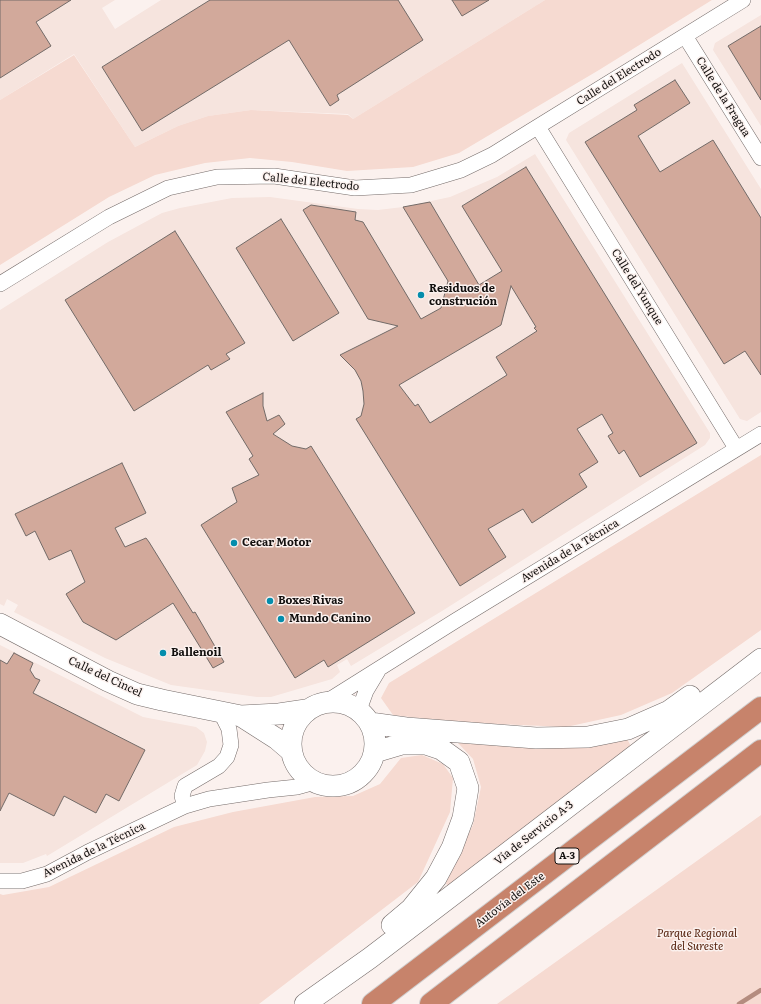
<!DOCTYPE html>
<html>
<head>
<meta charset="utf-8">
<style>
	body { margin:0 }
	canvas { display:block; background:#fbf1ee }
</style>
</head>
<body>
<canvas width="761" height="1004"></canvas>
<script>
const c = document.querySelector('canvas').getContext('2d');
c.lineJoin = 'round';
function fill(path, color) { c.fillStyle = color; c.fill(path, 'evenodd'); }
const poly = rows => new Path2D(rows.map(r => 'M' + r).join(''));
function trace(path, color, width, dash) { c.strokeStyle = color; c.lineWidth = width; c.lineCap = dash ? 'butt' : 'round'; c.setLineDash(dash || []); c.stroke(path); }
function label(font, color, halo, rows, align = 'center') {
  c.font = font + ' Literata,serif'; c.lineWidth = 3; c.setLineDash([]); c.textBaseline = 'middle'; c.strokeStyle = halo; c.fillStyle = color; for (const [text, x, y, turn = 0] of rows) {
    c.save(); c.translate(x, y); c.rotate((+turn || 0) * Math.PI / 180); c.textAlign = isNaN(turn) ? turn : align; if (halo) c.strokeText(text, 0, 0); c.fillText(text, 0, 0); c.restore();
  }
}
fill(poly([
	[0,0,115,0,102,8,115,29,161,0,545,0,353,119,348,114,251,110,208,116,178,126,135,147,74,54,0,100],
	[761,15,761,126,713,50,715,43],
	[682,63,761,189,761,412,747,421,740,419,566,140,569,133],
	[535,154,710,433,710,438,705,445,442,611,351,666,347,659,337,665,340,672,332,679,271,697,257,697,171,685,105,658,14,612,18,605,7,599,4,606,0,604,0,310,108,242,162,213,180,208,232,198,270,197,358,209,378,210,403,207,450,197,497,177],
	[0,645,143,717,196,727,204,733,207,742,205,751,197,765,47,856,46,854,23,863,0,863]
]), '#f6e4de');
fill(poly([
	[545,0,712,0,599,70,459,153,413,167,347,171,292,162,250,158,205,163,155,175,109,197,0,265,0,100,74,55,135,147,178,126,208,116,251,110,348,115,353,119],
	[761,455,761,630,672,693,621,715,566,727,453,722,393,715,381,698,389,683],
	[627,739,631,746,449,887,444,881,473,825,481,787,473,759,458,743,571,748],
	[422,755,443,764,453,778,450,812,418,882,259,1004,0,1004,0,894,3,895,49,887,174,827,233,812,315,797,353,796,380,784,401,758],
	[761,815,761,1004,497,1004]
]), '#f6dad1');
trace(poly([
	[739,1004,761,990]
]), '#b48c7f', 4.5);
const building = poly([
	[0,0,71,0,36,22,51,46,0,78,0,0],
	[210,0,398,0,423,40,337,95,339,100,330,106,289,40,142,131,102,67,210,0],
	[452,0,489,0,462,16,452,0],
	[761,26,761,100,728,46,761,26],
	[675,80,690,103,638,136,660,172,713,140,761,218,761,375,745,351,724,364,585,142,637,110,634,105,675,80],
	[526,167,697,443,640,477,624,450,619,454,608,436,613,433,602,414,577,429,598,462,579,474,587,487,532,523,523,509,488,529,506,557,460,586,356,419,361,416,364,404,363,391,361,381,355,370,340,355,398,326,368,319,303,210,311,205,356,212,355,220,363,222,421,319,441,308,448,281,403,207,430,202,479,285,502,271,462,206,526,167],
	[511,286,536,327,534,328,537,331,496,357,507,375,430,423,418,404,415,406,399,385,501,325,511,286],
	[281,219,339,313,293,341,236,248,281,219],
	[175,231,245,343,226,354,230,359,211,370,208,365,134,411,65,300,175,231],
	[263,393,263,406,267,421,279,415,285,424,273,434,292,446,306,449,311,446,415,613,328,667,324,660,295,678,201,525,237,502,232,488,259,475,249,459,253,456,226,412,263,393],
	[122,463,146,513,115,528,125,547,146,538,149,542,193,613,195,612,224,662,213,668,173,603,116,640,83,622,66,594,85,582,71,550,49,560,35,531,26,536,15,514,122,463],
	[14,653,33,663,30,670,35,678,40,680,33,693,145,750,119,801,106,794,96,813,64,796,54,816,9,793,0,811,0,660,7,664,14,653]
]);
fill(building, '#d2a99b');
trace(building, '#736b68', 1);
const street = poly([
	[685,36,761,158],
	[538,127,736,448],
	[0,284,109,217,168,188,217,177,274,176,355,188,411,185,461,170,492,155,521,137,743,0],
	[326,702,455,621,761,434],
	[359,710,366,691,378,671],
	[185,806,182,796,185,786,219,766,227,757,231,745,229,729,220,711],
	[0,881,22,881,47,874,88,852,185,806,209,799,268,790,297,787,315,782]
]);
const secondary = poly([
	[0,624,108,681,137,694,162,700,241,716,279,714,306,710],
	'291 744a42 42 0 1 1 84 0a42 42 0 1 1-84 0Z',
	[241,716,277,739,291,751],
	[370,723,406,728,536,738,588,737,628,729,669,711,690,696],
	[375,752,402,744,426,744,441,749,459,762,468,788,463,818,452,848,436,878,411,909,392,925],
	[305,1004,370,958,463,887,761,659]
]);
const highway = poly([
	[373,1004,761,708],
	[431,1004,761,751]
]);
trace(street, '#756c6a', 16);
trace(secondary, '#756c6a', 22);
trace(highway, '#d0cfcf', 24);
trace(street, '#fff', 15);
trace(secondary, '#fff', 21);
trace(highway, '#c7836b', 22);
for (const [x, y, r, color] of [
	[421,295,4,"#048dac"],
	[234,543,4,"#048dac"],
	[270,601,4,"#048dac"],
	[281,619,4,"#048dac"],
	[163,653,4,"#048dac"]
]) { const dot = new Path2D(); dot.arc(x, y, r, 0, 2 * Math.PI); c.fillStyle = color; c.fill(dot); trace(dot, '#fbf1ee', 1.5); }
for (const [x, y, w] of [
	[567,856,24]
]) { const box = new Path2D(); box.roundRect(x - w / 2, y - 8, w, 16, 3); c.fillStyle = '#fbf1ee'; c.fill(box); trace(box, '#13100f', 1); }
label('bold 10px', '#13100f', null, [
	["A-3",567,856]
]);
label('11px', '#13100f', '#fbf1ee', [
	["Calle del Electrodo",619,77,-32],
	["Calle de la Fragua",723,97,58],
	["Calle del Electrodo",311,182,6],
	["Calle del Yunque",637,287,58],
	["Avenida de la Técnica",570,551,-31],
	["Calle del Cincel",105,677,25],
	["Vía de Servicio A-3",534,833,-38],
	["Avenida de la Técnica",94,850,-26],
	["Autovía del Este",510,900,-37]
]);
label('bold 11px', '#13100f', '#fbf1ee', [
	["Residuos de",429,289],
	["construción",429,302],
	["Cecar Motor",242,543],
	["Boxes Rivas",278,601],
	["Mundo Canino",289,619],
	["Ballenoil",171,653]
], 'left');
label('italic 11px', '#56230f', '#fbf1ee', [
	["Parque Regional",697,934],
	["del Sureste",697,947]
]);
</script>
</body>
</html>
